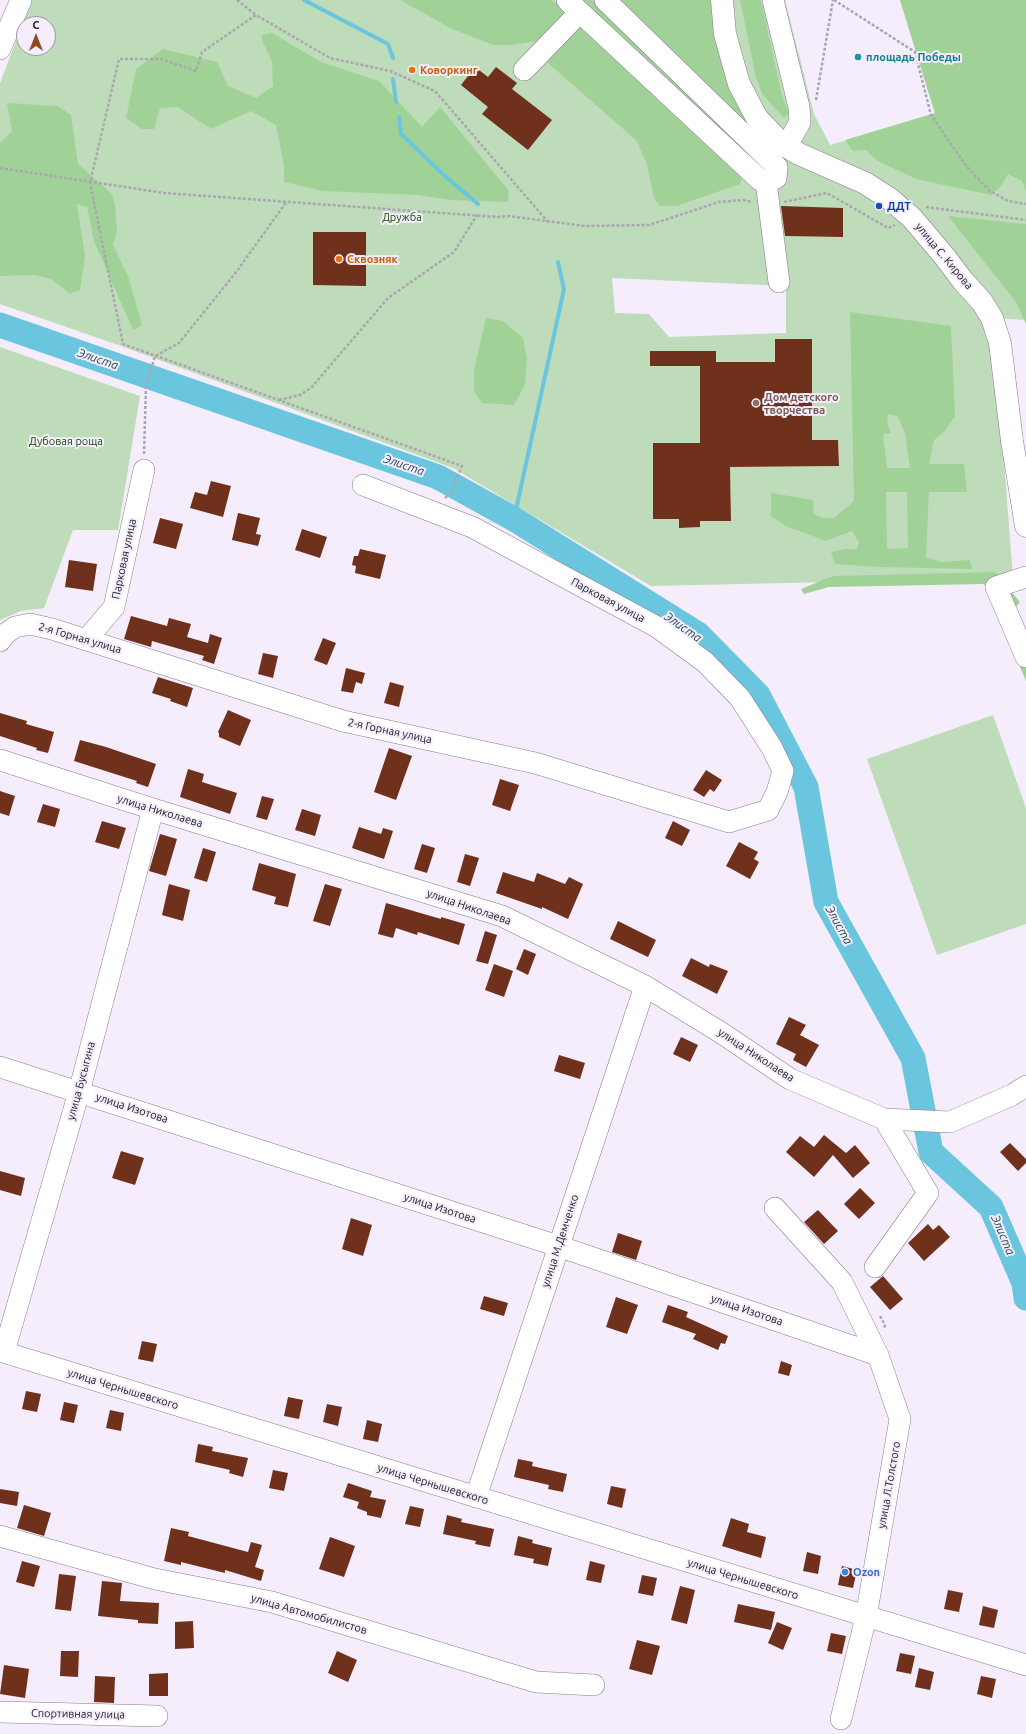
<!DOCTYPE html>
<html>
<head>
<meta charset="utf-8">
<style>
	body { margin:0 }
	#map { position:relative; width:1026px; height:1734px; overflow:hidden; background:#f5edfc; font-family:Ubuntu,sans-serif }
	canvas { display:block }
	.north { position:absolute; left:16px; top:16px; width:40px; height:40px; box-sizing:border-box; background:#f5edfc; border:1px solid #9e97a3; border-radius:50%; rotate:0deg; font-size:11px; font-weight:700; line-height:16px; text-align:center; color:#1b161e }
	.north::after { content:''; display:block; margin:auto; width:14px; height:18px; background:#8e491d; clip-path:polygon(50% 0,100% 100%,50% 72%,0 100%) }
</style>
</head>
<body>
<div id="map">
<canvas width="1026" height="1734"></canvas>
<div class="north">С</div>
</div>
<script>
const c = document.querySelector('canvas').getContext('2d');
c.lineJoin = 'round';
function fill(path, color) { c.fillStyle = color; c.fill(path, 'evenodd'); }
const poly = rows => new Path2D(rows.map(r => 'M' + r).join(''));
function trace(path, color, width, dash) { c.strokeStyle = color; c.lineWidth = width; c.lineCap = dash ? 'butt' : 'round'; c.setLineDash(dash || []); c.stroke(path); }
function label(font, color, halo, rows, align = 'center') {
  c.font = font + ' Ubuntu,sans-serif'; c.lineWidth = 4; c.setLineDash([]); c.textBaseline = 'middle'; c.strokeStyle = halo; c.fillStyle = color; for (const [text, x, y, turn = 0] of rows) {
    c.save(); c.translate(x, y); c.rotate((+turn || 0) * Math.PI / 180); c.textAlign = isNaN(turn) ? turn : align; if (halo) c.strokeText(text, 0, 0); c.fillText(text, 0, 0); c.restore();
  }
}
fill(poly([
	[32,0,785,0,814,114,830,145,935,114,900,0,1026,0,1026,320,993,318,1013,578,651,586,453,468,121,346,0,304,0,83],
	[24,24,48,24,48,48,24,48],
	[612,278,786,286,786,333,669,337,649,314,615,313],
	[775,339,812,339,812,440,838,440,839,466,730,467,731,521,700,521,700,527,679,528,679,519,653,519,653,443,700,443,700,366,650,366,650,351,715,351,716,362,775,362],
	[0,347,140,396,118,530,73,530,44,608,21,611,0,620],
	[993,715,1026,808,1026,924,937,955,867,759]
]), '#bedcb9');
fill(poly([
	[400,0,552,0,568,15,537,41,511,45,493,45,452,29],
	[582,0,593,0,770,170,763,175],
	[615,0,715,0,731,93,753,129],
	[740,0,761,0,782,96,789,112,784,118,763,95,756,78],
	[900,0,1026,0,1026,191,1022,181,1008,174,1001,186,991,195,916,179,878,161,866,150,853,151,845,140,935,113],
	[582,20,743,174,740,184,677,206,660,206,654,198,647,164,636,140,541,57],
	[272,33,321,62,379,81,422,127,440,107,509,191,508,202,451,200,418,195,323,191,284,182,284,165,276,125,251,111,211,129,178,107,160,108,154,129,142,129,126,118,136,69,163,49,217,62,228,86,256,98,273,86,272,61,262,40,262,35],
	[7,103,58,106,71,115,78,164,112,194,115,206,117,231,113,245,128,276,142,325,133,330,94,241,87,207,77,204,85,257,80,290,70,294,51,279,35,275,0,276,0,143,12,131],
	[948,216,1026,224,1026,324,1016,302],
	[850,312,951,326,955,416,944,432,934,440,929,464,964,464,967,492,929,492,926,557,941,562,970,560,972,569,881,567,835,564,831,552,846,549,857,549,859,542,852,531,826,541,786,526,771,516,771,493,813,500,814,514,823,518,834,518,854,501],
	[888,414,897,416,901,424,905,433,910,468,887,468,883,434,891,433,887,422],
	[886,492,907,492,908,548,887,549],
	[486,318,503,321,523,338,527,359,525,385,514,405,482,403,474,391,474,370],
	[995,572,1020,602,1014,609,1026,637,1026,681,984,584,829,587,804,594,801,589,833,576]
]), '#a0d298');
trace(poly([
	[304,0,388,44,393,58],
	[393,79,396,102],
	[399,117,401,134,446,177,478,204],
	[514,519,564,289,558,262]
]), '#6ac6de', 4);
trace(poly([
	[0,325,438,477,514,519,698,634,758,695,806,787,826,902,913,1058,931,1152,991,1207,1024,1283,1026,1298]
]), '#6ac6de', 25);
fill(poly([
	[475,67,488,77,496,67,517,83,512,89,552,120,528,150,482,114,488,107,461,85],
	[781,206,843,208,843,237,785,236],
	[313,232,366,232,366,286,313,285],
	[775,339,812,339,812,440,838,440,839,466,730,467,731,521,700,521,700,527,679,528,679,519,653,519,653,443,700,443,700,366,650,366,650,351,716,351,716,362,775,362],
	[211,481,231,486,223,517,190,508,195,492,207,495],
	[238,513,260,518,256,534,261,535,258,546,232,540],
	[160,518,183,524,176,549,153,543],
	[302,529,327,537,320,558,295,550],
	[360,549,386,555,380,579,355,573,356,566,352,565,354,556,358,556],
	[69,560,97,564,93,591,65,587],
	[131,616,167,626,169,618,191,624,187,637,208,643,210,634,222,638,214,664,202,660,204,656,152,641,151,647,124,639],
	[323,638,336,643,327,665,314,660],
	[263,653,278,656,273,678,258,674],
	[346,668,365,673,362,684,356,682,353,693,341,691],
	[158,677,193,688,187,707,170,701,171,699,152,693],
	[390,682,404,686,399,707,384,703],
	[228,710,251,720,240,746,219,737,219,733,218,732],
	[0,713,27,721,26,724,54,732,48,753,36,750,37,748,0,736],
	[80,740,106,747,156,764,148,787,136,783,137,781,74,761],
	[389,748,412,756,396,800,374,792],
	[188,769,204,774,202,782,237,793,230,814,180,797],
	[706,770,722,780,714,792,710,789,704,797,693,790],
	[500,779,519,785,510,811,492,805],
	[0,791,15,796,9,816,0,813],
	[262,796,274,799,267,820,256,817],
	[43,804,60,809,55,827,37,822],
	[302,809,321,815,315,836,295,830],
	[102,821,126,828,119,849,95,842],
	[673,821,690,830,682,846,665,838],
	[359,827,381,834,383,828,393,831,384,859,352,848],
	[160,834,177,839,166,876,149,871],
	[739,842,758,852,754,859,759,862,750,879,726,866],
	[422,844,435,848,427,873,414,869],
	[203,848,216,852,207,882,194,878],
	[465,854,479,858,470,886,457,882],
	[259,863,296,874,288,907,274,904,276,897,252,890],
	[503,872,534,882,537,873,565,884,569,877,583,884,568,919,542,907,542,909,496,893],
	[169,884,190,890,183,921,162,915],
	[325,884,342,889,330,926,313,921],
	[386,903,441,919,441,917,465,924,459,945,418,932,417,935,396,928,393,938,378,934],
	[618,921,656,940,648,957,610,939],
	[485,931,497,935,488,964,476,961],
	[524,949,536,954,528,975,516,969],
	[691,958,709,967,710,964,728,971,717,994,682,976],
	[494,964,513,971,504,997,485,990],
	[789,1017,806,1025,800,1035,819,1045,806,1067,793,1060,796,1054,776,1044],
	[681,1037,698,1045,690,1062,673,1054],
	[559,1055,585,1063,580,1079,554,1071],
	[824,1135,846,1153,855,1145,870,1163,853,1178,833,1155,814,1177,786,1152,800,1136,814,1147],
	[1010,1143,1026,1159,1026,1163,1018,1171,1000,1152],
	[121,1151,144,1158,135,1185,112,1178],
	[0,1171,25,1178,21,1196,0,1190],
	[860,1188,875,1203,859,1219,844,1204],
	[818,1210,838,1231,824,1244,804,1222],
	[351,1218,372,1225,363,1256,342,1249],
	[928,1224,933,1230,939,1225,950,1237,924,1261,908,1243],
	[618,1233,642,1241,636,1260,612,1252],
	[883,1276,903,1299,890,1310,870,1287],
	[484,1296,508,1303,504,1316,480,1309],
	[616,1297,638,1305,627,1334,606,1327],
	[668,1305,688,1312,686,1317,728,1336,725,1344,721,1343,718,1350,693,1339,696,1334,662,1322],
	[142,1341,157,1344,153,1362,138,1359],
	[781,1361,792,1365,789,1376,778,1373],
	[26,1391,41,1394,37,1412,22,1409],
	[288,1397,303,1400,299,1419,284,1416],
	[64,1402,78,1405,74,1423,60,1420],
	[327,1404,342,1407,338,1426,323,1422],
	[110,1410,124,1413,121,1431,106,1428],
	[367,1420,382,1424,378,1442,363,1439],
	[198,1444,213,1447,212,1451,248,1458,243,1477,229,1473,230,1470,195,1462],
	[518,1459,533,1462,532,1466,567,1474,563,1492,548,1489,549,1485,514,1477],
	[273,1470,288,1473,284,1491,269,1488],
	[348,1483,372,1491,370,1497,386,1500,381,1518,367,1515,367,1512,357,1508,359,1502,343,1497],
	[611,1486,626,1489,622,1508,607,1504],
	[0,1489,19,1492,17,1506,0,1503],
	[24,1505,51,1513,44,1536,17,1528],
	[410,1506,424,1509,420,1527,405,1524],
	[447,1515,462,1519,461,1522,494,1529,490,1547,475,1544,476,1541,443,1534],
	[731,1518,749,1524,747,1532,766,1537,761,1558,722,1546],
	[171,1528,189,1532,188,1536,248,1552,251,1542,262,1545,255,1567,264,1570,261,1581,225,1570,225,1573,181,1562,181,1565,164,1561],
	[518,1536,533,1540,532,1543,552,1548,548,1566,533,1563,534,1559,514,1555],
	[330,1537,355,1546,344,1577,319,1569],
	[807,1552,821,1556,818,1574,803,1571],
	[22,1561,40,1566,34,1587,16,1582],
	[590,1561,605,1565,601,1583,586,1580],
	[842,1566,857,1570,853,1588,838,1585],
	[59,1574,76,1576,71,1611,55,1609],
	[642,1575,657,1578,653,1596,638,1593],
	[102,1581,122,1583,120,1601,159,1603,158,1624,138,1623,138,1620,98,1616],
	[680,1586,695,1590,687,1624,671,1620],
	[948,1590,963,1593,959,1612,944,1609],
	[738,1604,775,1612,771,1630,734,1622],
	[983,1606,998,1610,994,1628,979,1625],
	[193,1621,194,1648,175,1649,175,1622],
	[777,1622,792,1628,783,1650,768,1643],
	[831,1633,846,1636,842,1654,827,1651],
	[637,1640,660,1646,652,1675,629,1669],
	[61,1651,79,1651,78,1677,60,1676],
	[337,1651,357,1660,348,1682,328,1673],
	[900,1653,915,1656,911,1674,896,1671],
	[4,1665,29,1669,25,1698,0,1694],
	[919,1668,934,1672,930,1690,915,1687],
	[168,1673,168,1696,149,1696,149,1674],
	[95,1676,115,1677,114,1703,94,1702],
	[981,1676,996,1679,992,1698,977,1694]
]), '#6f301c');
const minor = poly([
	[567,0,760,180,766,182,776,178,777,167,605,0],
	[773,0,799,107,800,122,786,147],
	[0,49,21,0],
	[524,70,580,12],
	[766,182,779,282],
	[1026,577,996,587,1026,657],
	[87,639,114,607,144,470],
	[0,641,5,634,15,627,30,624,52,629,343,721,535,763,729,822,768,810,777,792,783,771,772,748,740,698,705,662,657,627,472,527,363,485],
	[0,760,153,809,502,916,645,986,720,1032,790,1079,884,1119,950,1122,1012,1095,1026,1086],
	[0,1067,558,1246,878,1355],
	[775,1208,842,1282,878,1355,900,1419,866,1617,841,1719],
	[875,1267,928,1193,884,1119],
	[0,1351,1026,1665],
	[4,1352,79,1092,153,809],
	[476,1497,645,986],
	[0,1536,155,1579,272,1602,536,1682,594,1685],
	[0,1712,157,1716]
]);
const major = poly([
	[722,0,725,34,739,84,757,118,782,144,799,154,865,183,890,199,912,218,945,257,963,281,982,302,992,318,1000,343,1012,441,1026,526]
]);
trace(minor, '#877a90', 22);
trace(major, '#877a90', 23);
trace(poly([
	[237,0,256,15],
	[834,0,915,52,931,115,967,167,990,191,1008,201,1026,204],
	[816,100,833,0],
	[0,168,164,193,498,217,508,216,585,226,649,225,719,202,743,200,752,202],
	[784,202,827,193,888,228,895,225],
	[926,207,1026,220],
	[279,400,300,395,311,388,388,298,454,252,477,215],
	[144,454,146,386,155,356,179,343,237,271,287,201],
	[445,498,451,493,462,466,123,344,90,183,119,59,161,59,196,71,202,52,256,15,330,58,390,71,435,91,548,222],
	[880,1316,885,1325,884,1329]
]), '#aca5b1', 2.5, [3, 2]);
trace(minor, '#fff', 21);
trace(major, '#fff', 22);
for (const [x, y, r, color] of [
	[858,57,4,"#0f9aa8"],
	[412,70,4,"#e8710a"],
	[879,206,4,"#1a4fb4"],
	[339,259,4,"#e8710a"],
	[756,403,4,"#8d6e63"],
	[845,1572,4,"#3f7fe0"]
]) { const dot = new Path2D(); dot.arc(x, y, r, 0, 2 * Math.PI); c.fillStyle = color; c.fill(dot); trace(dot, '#f5edfc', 1.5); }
label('bold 11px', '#0d838f', '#f5edfc', [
	["площадь Победы",866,57]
], 'left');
label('bold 11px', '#c56008', '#f5edfc', [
	["Коворкинг",420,70],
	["Сквозняк",347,259]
], 'left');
label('bold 11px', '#164399', '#f5edfc', [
	["ДДТ",887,206]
], 'left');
label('11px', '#0d5101', '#f5edfc', [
	["Дружба",402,217],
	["Дубовая роща",66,441]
]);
label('11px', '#1b161e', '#f5edfc', [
	["улица С. Кирова",944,256,50],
	["Парковая улица",124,559,-78],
	["Парковая улица",608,600,28],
	["2-я Горная улица",80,638,16],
	["2-я Горная улица",390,731,12],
	["улица Николаева",160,811,17],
	["улица Николаева",469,907,19],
	["улица Николаева",756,1055,33],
	["улица Бусыгина",81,1081,-75],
	["улица Изотова",132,1108,18],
	["улица Изотова",440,1208,18],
	["улица М.Демченко",560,1241,-72],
	["улица Изотова",747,1310,19],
	["улица Чернышевского",123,1389,17],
	["улица Чернышевского",433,1484,17],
	["улица Л.Толстого",889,1485,-80],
	["улица Чернышевского",743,1579,17],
	["улица Автомобилистов",309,1614,16],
	["Спортивная улица",78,1714,1]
]);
label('bold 11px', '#785e54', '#f5edfc', [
	["Дом детского",764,397],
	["творчества",764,410]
], 'left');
label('bold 11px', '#366cbe', '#f5edfc', [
	["Ozon",853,1572]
], 'left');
label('italic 12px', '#1c4651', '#f5edfc', [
	["Элиста",98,359,19],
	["Элиста",404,465,19],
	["Элиста",683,627,35],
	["Элиста",839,925,61],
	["Элиста",1003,1235,67]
]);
</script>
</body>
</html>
